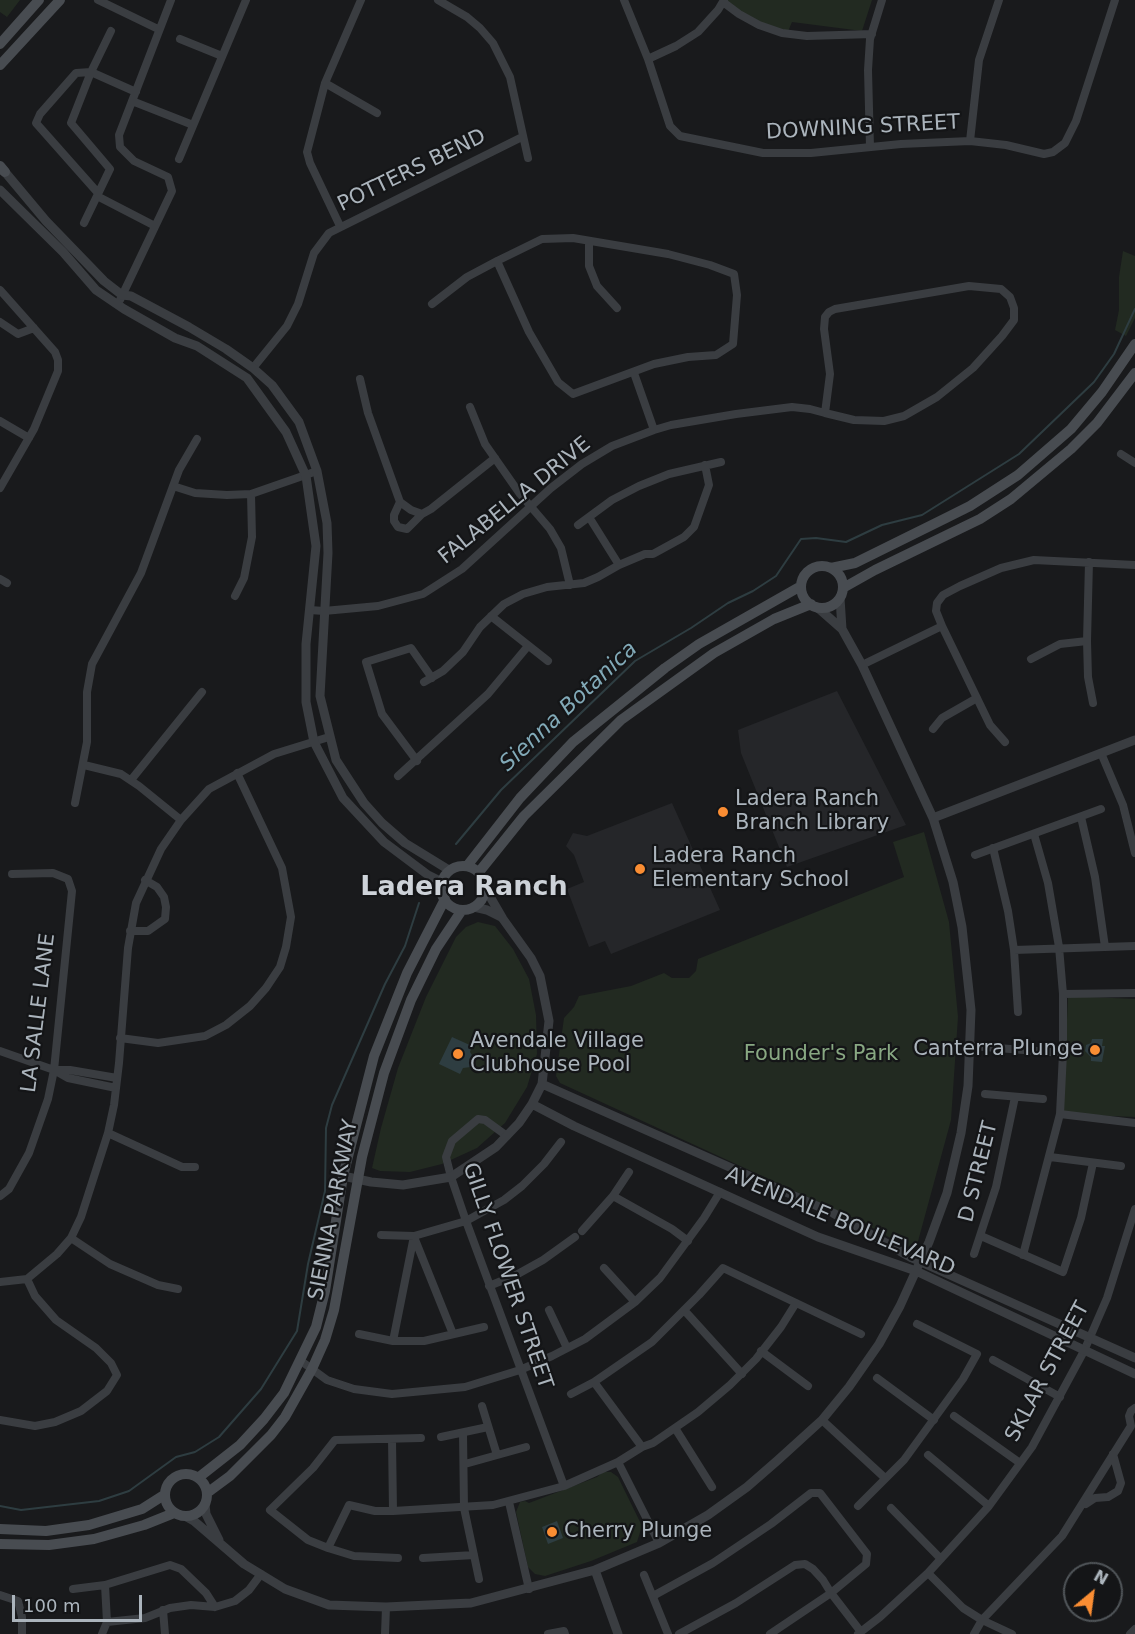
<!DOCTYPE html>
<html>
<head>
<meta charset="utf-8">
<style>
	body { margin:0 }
	#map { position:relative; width:1135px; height:1634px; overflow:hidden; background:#191a1c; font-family:"DejaVu Sans",sans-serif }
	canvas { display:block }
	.north { position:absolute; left:1063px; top:1562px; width:60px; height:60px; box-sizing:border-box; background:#141517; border:2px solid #505559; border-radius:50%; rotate:29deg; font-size:16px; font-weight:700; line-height:24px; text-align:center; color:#abb4bc }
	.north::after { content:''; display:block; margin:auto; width:21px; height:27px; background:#fa8d33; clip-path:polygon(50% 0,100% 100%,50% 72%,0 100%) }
	.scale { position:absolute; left:12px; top:1595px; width:130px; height:27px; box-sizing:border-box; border:3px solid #abb4bc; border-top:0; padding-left:8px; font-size:18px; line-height:21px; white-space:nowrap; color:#abb4bc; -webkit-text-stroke:4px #141517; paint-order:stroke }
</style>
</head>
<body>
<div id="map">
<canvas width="1135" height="1634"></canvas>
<div class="north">N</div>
<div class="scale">100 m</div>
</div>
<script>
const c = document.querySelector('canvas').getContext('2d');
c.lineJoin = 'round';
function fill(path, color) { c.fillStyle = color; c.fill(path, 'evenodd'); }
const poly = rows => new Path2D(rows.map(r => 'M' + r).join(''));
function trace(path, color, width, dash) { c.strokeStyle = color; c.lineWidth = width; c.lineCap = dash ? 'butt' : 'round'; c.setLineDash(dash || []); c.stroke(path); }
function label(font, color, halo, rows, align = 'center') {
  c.font = font + ' "DejaVu Sans",sans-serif'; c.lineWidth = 4.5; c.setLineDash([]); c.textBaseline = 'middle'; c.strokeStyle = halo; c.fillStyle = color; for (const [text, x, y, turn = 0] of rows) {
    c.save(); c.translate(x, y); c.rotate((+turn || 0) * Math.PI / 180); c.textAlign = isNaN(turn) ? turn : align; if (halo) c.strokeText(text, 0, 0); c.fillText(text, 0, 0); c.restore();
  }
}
fill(poly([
	[837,691,906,825,787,867,741,753,738,730],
	[672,803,720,910,611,954,605,941,589,947,567,889,584,882,574,855,566,846,573,833,587,836]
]), '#252629');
fill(poly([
	[0,0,20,0,7,17,0,12],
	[724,0,872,0,862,31,792,22,787,34,759,25],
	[1123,251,1135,256,1135,318,1126,336,1115,330,1119,310,1119,277],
	[924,832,949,922,958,1017,951,1120,917,1245,908,1248,864,1223,560,1083,556,1076,564,1018,574,1007,579,996,631,986,664,973,672,978,689,978,696,971,698,959,904,877,893,842],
	[478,922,495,926,513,949,529,979,536,1015,537,1054,527,1087,505,1123,477,1148,442,1164,410,1172,380,1171,372,1168,381,1128,398,1068,426,997,456,937,466,927],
	[1068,996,1135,999,1135,1117,1063,1114],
	[603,1472,611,1472,618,1477,642,1526,637,1542,591,1561,545,1576,535,1574,528,1567,516,1512,520,1502,525,1501,529,1503,597,1477]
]), '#222a21');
fill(poly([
	[452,1037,472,1046,470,1052,475,1060,475,1063,471,1067,463,1068,460,1074,439,1064],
	[1092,1039,1103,1039,1102,1046,1105,1046,1102,1062,1091,1061,1091,1057,1085,1051,1086,1045,1091,1043],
	[557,1521,563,1538,548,1544,542,1527]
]), '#2e3d41');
trace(poly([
	[456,844,501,790,635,661,691,628,728,603,753,591,776,576,801,539,816,538,846,542,882,525,922,515,1019,454,1094,382,1114,354,1135,309],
	[0,1506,21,1510,99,1501,129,1491,176,1457,195,1452,219,1437,261,1389,297,1331,308,1264,325,1191,326,1128,332,1105,385,984,405,946,419,903]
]), '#2e3d41', 2);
trace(poly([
	[98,0,158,29],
	[438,0,467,17,480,28,493,43,510,77,528,158],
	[624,0,648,59,670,126,680,136,763,153,811,153,901,144,970,141,1006,145,1044,154,1053,152,1065,143,1076,121,1115,0],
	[723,2,739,14,759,25,782,33,807,36,872,34],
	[111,31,91,72,71,123,110,169,97,196,155,226],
	[180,39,222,56],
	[648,59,676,46,698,32,718,10,724,0],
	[325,83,377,113],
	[132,101,193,125],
	[970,141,979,60,999,0],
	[870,147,868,70,870,39,882,0],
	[179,159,246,0],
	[98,193,36,123,40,114,76,73,91,72,136,92],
	[84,223,97,196],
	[340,226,310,163,307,152,325,83,361,0],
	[589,241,589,266,597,286,617,308],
	[0,290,55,352,58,360,58,371,34,429,0,488],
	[120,300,172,191,168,177,134,161,120,147,119,135,171,0],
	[432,304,467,277,497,261,542,239,573,238,668,254,710,265,734,274,737,295,733,344,716,355,688,357,654,364,573,394,558,382,529,332,497,261],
	[0,322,18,334,34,328],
	[253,368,287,326,298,304,314,253,329,233,522,137],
	[634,373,654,430],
	[360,379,368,413,400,502,411,510,422,514,431,509,495,458],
	[470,407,485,444,520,494,550,529,561,548,570,585],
	[0,421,29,438],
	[1121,454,1135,463],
	[173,486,195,493,227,495,251,494,317,471],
	[400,502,394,515,394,521,398,527,407,529,422,514],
	[589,517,619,565],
	[578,525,612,500,639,486,669,474,721,462],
	[1089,562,1087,641,1088,677,1093,703],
	[0,579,7,583],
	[235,596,244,578,252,537,251,494],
	[310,610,324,611,378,606,423,594,462,569,551,488,582,464,612,446,654,430,671,425,736,414,792,407,810,409,825,413,854,420,884,421,904,416,937,397,973,368,1002,336,1014,320,1014,308,1010,297,1001,289,969,286,835,309,829,312,825,317,824,329,830,374,825,413],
	[491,616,548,661],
	[1031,659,1060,644,1087,641],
	[862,665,942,626],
	[424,682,443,671,463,652,480,627,504,604,523,594,547,587,584,583,598,577,619,565,645,554,653,554,684,537,694,527,709,485,705,465],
	[933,729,942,718,977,698],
	[1005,742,990,725,942,626,936,611,937,603,943,595,960,586,1001,568,1034,560,1135,565],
	[1101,753,1123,805,1135,853],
	[417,761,382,714,366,662,411,648,432,678],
	[84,765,121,774,139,786,181,820],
	[398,776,488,694,528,646],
	[131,780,202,692],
	[75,803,87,742,87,692,92,664,141,573,179,470,197,439],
	[1081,817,1095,877,1105,947],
	[993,848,1008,911,1014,950,1018,1012],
	[975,855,1101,809],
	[130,931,148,931,165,919,166,907,164,897,157,887,145,880],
	[1014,950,1135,946],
	[1063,994,1135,993],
	[120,1038,158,1043,205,1036,226,1025,250,1006,266,988,280,967,286,947,291,917,282,868,237,773],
	[971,1046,1063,1053],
	[0,1051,54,1070],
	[116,1088,68,1078,54,1070,70,1070,117,1078],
	[985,1094,1043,1099],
	[1060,1114,1135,1123],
	[108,1133,182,1167,195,1167],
	[507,1136,485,1120,478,1119,452,1141,446,1157,451,1177,466,1221,564,1486],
	[1050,1157,1121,1166],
	[0,1196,9,1189,29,1153,48,1099,54,1070,72,891,68,879,53,873,12,874],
	[613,1196,672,1229,688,1241],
	[582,1231,613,1196,629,1172],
	[381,1235,414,1236,466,1221,504,1200,522,1186,544,1164,561,1142],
	[981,1236,1063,1272,1081,1218,1093,1163],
	[414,1237,453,1334],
	[71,1238,110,1264,158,1285,178,1289],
	[974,1254,996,1187,1015,1097],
	[1023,1255,1060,1114,1063,1053,1063,994,1059,947,1048,883,1034,834],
	[604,1268,635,1302],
	[0,1282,27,1279,57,1254,71,1238,81,1217,108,1133,114,1105,119,1063,128,948,136,903,161,849,181,820,209,789,274,754,329,737],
	[489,1286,516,1275,543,1260,575,1237],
	[549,1310,567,1348],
	[684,1310,742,1374],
	[359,1334,393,1341,424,1341,484,1327],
	[393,1341,414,1236],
	[761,1351,808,1386],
	[993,1360,1060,1397],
	[301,1361,327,1380,354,1389,392,1394,465,1387,520,1370,552,1356,585,1339,635,1302,660,1278,704,1218,720,1192],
	[877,1378,934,1420],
	[594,1382,642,1447],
	[571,1394,594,1382,652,1342,699,1295,723,1268,861,1334],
	[482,1406,497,1455],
	[954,1416,1020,1463],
	[0,1420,35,1426,55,1422,81,1411,107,1391,117,1375,111,1363,96,1348,56,1320,35,1296,27,1279],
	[822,1420,885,1478],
	[675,1428,712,1487],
	[463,1433,464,1508,479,1579],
	[441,1437,488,1427],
	[392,1439,393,1511],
	[928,1455,989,1506],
	[618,1462,659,1543],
	[465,1464,526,1447],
	[509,1502,529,1589],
	[1086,1504,1095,1498,1108,1497,1118,1491,1121,1483,1113,1454],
	[858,1506,904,1460,963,1379,977,1354,917,1324],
	[891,1508,941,1559],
	[328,1548,349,1505,375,1511,393,1511,493,1505,564,1486,618,1462,642,1447,653,1443,698,1412,730,1385,756,1359,781,1327,796,1303],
	[398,1558,354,1556,328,1548,308,1540,270,1510,313,1468,335,1440,421,1438],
	[423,1558,474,1555],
	[928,1573,963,1608,982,1620,1012,1634],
	[644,1575,668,1634],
	[73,1589,105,1585,170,1565,181,1569,206,1593,215,1607],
	[0,1595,18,1601,22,1617,22,1634],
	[653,1596,713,1563,771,1524,811,1493,820,1493,867,1554,866,1564,831,1593,770,1634],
	[163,1610,165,1634],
	[107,1622,145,1618,170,1608,191,1605,215,1607,235,1601,249,1590,261,1574],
	[102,1634,107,1622,105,1585],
	[385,1634,386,1607],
	[548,1634,564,1631,565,1634],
	[679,1634,736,1603,795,1565,805,1564,813,1569,823,1580,831,1593,861,1632],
	[858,1634,880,1617,928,1573,989,1506,1032,1447,1084,1351,1107,1298,1135,1209],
	[974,1634,982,1620,1062,1536,1131,1426,1129,1416,1131,1411,1135,1408],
	[1130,1634,1135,1629]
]), '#3a3d41', 8);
trace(poly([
	[0,170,5,172,46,221,104,281,122,295,131,296,189,327,226,349,253,368,272,385,299,422,317,471,327,523,328,553,320,696,336,760,364,803,382,823,405,843,449,870],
	[0,190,63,252,96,290,124,309,175,338,197,346,247,378,286,432,306,476,316,546,306,644,306,702,314,742,343,798,384,842,428,875,442,882],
	[840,598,842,629],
	[933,818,1135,740],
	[474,907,487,910,501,917],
	[542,1084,833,1213,912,1258,1135,1358],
	[532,1104,574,1126,818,1237,916,1271,1135,1374],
	[343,1176,371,1182,403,1185,451,1177,496,1147,519,1123,532,1104,542,1084,549,1021,540,976,531,958,503,919,485,888],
	[205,1504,206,1514,219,1540],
	[185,1516,194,1521,244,1564,285,1589,329,1605,386,1607,471,1603,595,1570,659,1543,708,1515,747,1487,778,1460,822,1420,849,1387,879,1344,900,1306,929,1242,947,1193,961,1133,968,1086,971,1010,962,927,953,882,933,818,862,665,842,629,817,607],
	[595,1570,618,1634]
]), '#3a3d41', 9);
trace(poly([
	[0,44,39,0],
	[0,65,60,0],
	[0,166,5,172],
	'801 587a21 21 0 1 1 42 0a21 21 0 1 1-42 0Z',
	[831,568,855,563,946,518,970,506,1018,475,1071,429,1102,392,1135,344],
	[843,588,875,570,980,519,1011,499,1071,449,1097,423,1135,373],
	[467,866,520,798,573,742,665,668,699,644,801,586],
	'441 888a22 22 0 1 1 44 0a22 22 0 1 1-44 0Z',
	[479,872,524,816,621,720,714,653,774,619,811,604],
	'165 1495a21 21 0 1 1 42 0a21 21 0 1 1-42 0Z',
	[198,1478,240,1445,264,1419,284,1393,316,1327,325,1291,343,1176,374,1056,407,973,445,899],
	[207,1493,230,1476,271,1435,285,1417,312,1369,325,1340,334,1310,362,1157,384,1073,411,1000,436,949,462,910],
	[0,1529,46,1531,89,1525,142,1509,164,1495],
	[0,1544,49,1545,94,1539,144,1525,174,1513]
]), '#484c51', 10);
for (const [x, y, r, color] of [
	[723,812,6,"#fa8d33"],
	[640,869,6,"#fa8d33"],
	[1095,1050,6,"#fa8d33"],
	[458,1054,6,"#fa8d33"],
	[552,1532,6,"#fa8d33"]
]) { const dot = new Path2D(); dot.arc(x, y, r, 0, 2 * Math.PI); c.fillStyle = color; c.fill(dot); trace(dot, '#141517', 2); }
label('21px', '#abb4bc', '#141517', [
	["DOWNING STREET",863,128,-3],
	["POTTERS BEND",412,171,-26],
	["FALABELLA DRIVE",515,501,-39],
	["LA SALLE LANE",39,1013,-83],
	["D STREET",979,1172,-76],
	["SIENNA PARKWAY",334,1210,-79],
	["AVENDALE BOULEVARD",840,1222,23],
	["GILLY FLOWER STREET",507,1276,71],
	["SKLAR STREET",1048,1372,-62]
]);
label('21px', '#abb4bc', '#141517', [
	["Ladera Ranch",735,800],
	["Branch Library",735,824],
	["Ladera Ranch",652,857],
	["Elementary School",652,881],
	["Avendale Village",470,1042],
	["Clubhouse Pool",470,1066],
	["Canterra Plunge",1083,1050,"right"],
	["Cherry Plunge",564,1532]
], 'left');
label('21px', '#88a882', '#141517', [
	["Founder's Park",821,1055]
]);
label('italic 22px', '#82aab8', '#141517', [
	["Sienna Botanica",569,707,-43]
]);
label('bold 27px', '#cdd2d8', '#141517', [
	["Ladera Ranch",464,888]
]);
</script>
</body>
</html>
